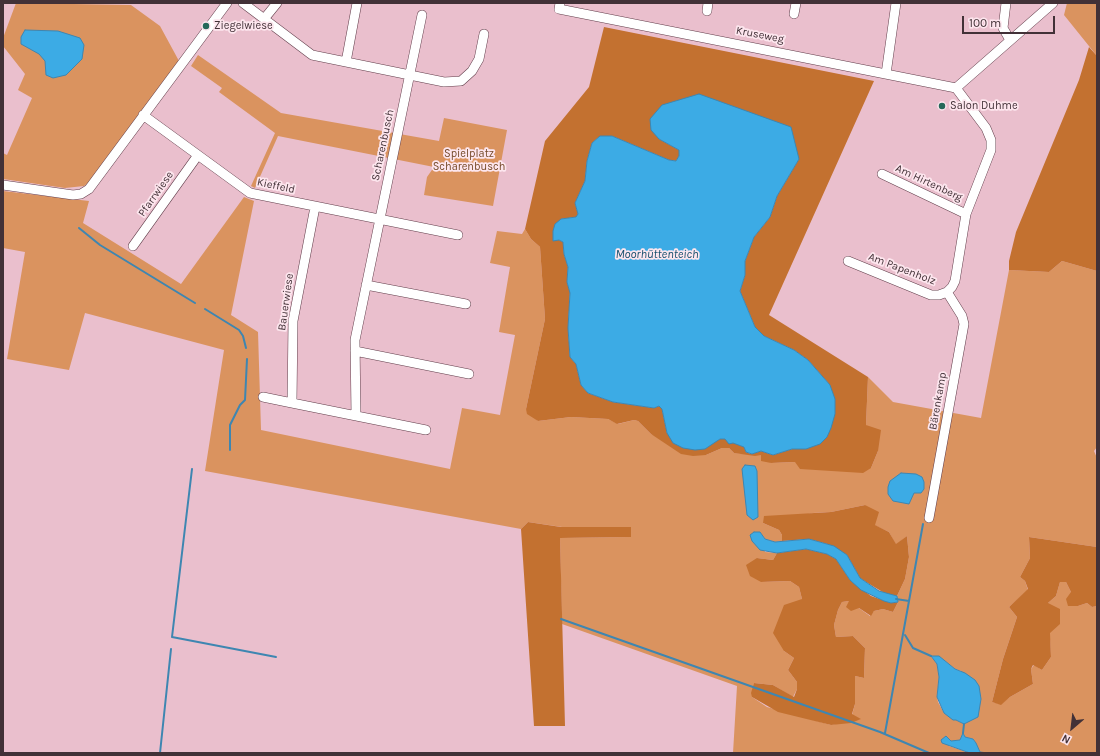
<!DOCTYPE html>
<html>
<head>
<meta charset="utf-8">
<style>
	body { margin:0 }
	#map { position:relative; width:1100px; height:756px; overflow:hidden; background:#eabfcd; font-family:Karla,sans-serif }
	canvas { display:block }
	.frame { position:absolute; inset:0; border:4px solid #423137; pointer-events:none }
	.north { position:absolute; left:1052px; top:708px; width:40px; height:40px; -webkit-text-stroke:3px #fde6ee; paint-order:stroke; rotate:208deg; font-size:11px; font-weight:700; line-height:16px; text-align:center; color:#423137 }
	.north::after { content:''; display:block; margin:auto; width:14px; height:18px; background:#423137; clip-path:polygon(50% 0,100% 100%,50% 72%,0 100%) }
	.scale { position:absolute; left:962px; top:16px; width:93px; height:18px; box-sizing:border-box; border:2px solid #423137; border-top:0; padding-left:5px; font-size:12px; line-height:14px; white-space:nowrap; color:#423137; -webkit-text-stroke:3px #fde6ee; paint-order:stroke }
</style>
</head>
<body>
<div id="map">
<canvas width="1100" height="756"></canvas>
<div class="frame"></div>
<div class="north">N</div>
<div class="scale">100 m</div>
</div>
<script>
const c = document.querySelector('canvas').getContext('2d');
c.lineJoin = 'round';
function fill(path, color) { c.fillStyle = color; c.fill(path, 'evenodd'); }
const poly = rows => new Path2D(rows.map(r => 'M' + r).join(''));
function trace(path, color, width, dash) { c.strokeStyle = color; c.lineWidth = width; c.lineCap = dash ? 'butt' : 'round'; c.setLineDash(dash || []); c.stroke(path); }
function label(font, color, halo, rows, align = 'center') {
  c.font = font + ' Karla,sans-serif'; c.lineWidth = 3.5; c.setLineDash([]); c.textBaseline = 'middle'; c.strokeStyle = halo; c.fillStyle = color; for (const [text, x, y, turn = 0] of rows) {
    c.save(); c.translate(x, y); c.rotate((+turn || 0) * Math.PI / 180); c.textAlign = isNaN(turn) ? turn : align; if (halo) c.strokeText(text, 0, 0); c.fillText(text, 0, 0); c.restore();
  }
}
fill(poly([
	[16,3,131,5,160,26,179,61,92,180,84,186,65,188,3,179,3,153,7,155,32,98,18,90,25,74,3,46,3,38],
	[1067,3,1097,3,1097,56,1064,15],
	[198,55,281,113,439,141,444,118,507,130,493,206,424,195,427,177,434,167,278,136,255,188,251,186,275,133,219,92,222,88,191,66],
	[3,191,89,201,83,223,181,284,244,197,254,201,231,315,258,332,261,430,450,469,462,408,500,415,515,335,499,332,510,267,490,263,497,231,522,234,525,229,531,239,540,247,545,319,526,409,538,421,571,417,608,419,618,424,634,420,638,421,651,434,706,455,722,448,729,448,734,453,762,455,771,463,795,462,871,468,878,451,866,425,868,377,893,402,981,418,1009,270,1049,272,1062,261,1097,271,1097,447,1094,451,1097,458,1097,547,1029,537,1030,558,1020,577,1025,581,1028,590,1009,607,1017,617,1003,659,992,702,1001,704,1010,697,1033,684,1031,669,1034,665,1042,670,1051,657,1048,603,1056,596,1060,582,1066,582,1078,606,1087,603,1092,607,1097,606,1097,753,980,752,973,739,965,737,963,734,960,740,956,741,951,741,946,736,949,746,970,753,733,753,737,686,562,624,560,538,630,537,528,522,521,529,205,471,224,350,85,313,69,370,7,359,25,252,3,248],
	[865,505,874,525,889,532,896,545,907,536,909,557,905,579,897,596,898,602,893,612,883,609,874,611,870,616,849,601,842,602,838,610,834,625,836,637,853,636,865,648,864,678,855,676,855,704,852,715,860,719,831,725,767,707,752,697,754,683,773,685,793,697,797,689,797,682,788,670,794,658,784,651,802,599,799,587,790,581,761,582,757,558,773,560,777,553,765,552,759,532,765,539,775,542,782,541,782,535,779,530,763,523,813,513,831,512],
	[931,656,939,657,955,669,961,671,979,693,981,699,979,707,966,723,964,724,944,713,938,702,937,696,939,677,937,664]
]), '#da935f');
fill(poly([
	[604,27,874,81,769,315,868,377,866,425,881,430,878,451,871,468,863,473,800,469,795,462,771,463,761,461,761,455,755,456,734,453,729,448,722,448,706,455,693,456,681,454,651,434,638,421,634,420,617,424,608,419,571,417,538,421,527,414,526,409,545,319,540,247,531,239,525,229,545,141,589,87],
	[600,136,612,136,669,160,676,161,679,156,679,150,659,139,799,159,777,196,770,217,754,237,745,261,745,275,740,291,755,327,764,336,794,350,808,360,830,385,806,449,792,449,773,455,761,451,751,454,746,452,744,447,725,439,720,439,713,442,667,433,662,409,659,406,654,408,613,402,588,393,581,385,576,364,570,357,568,328,570,292,567,282,568,267,564,254,563,242,559,240,561,219,577,217,578,214,575,203,585,181,587,161,592,143],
	[1089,47,1097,56,1097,271,1062,261,1049,272,1009,270,1009,261,1016,232,1079,80],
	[865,505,879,512,875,525,889,532,896,544,907,536,909,557,905,579,897,596,886,594,866,582,860,578,847,555,827,544,809,539,782,541,782,535,779,530,763,523,764,516,831,512],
	[528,522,561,527,631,527,631,537,560,538,565,726,534,726,521,529],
	[1029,537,1097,547,1097,606,1092,607,1087,603,1078,606,1068,606,1066,599,1071,592,1066,582,1060,582,1056,596,1048,603,1060,609,1060,624,1050,633,1051,657,1042,670,1033,665,1031,669,1033,684,1010,697,1001,705,992,702,1003,659,1017,617,1009,607,1028,589,1025,581,1020,577,1030,558],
	[806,549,827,554,836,559,850,580,871,596,891,603,898,602,893,612,883,609,874,611,871,616,859,608,851,611,846,607,849,601,842,602,838,610,834,625,836,637,853,636,865,648,864,678,855,676,855,704,852,714,861,719,851,723,831,725,778,712,752,697,751,693,754,683,773,685,794,697,797,689,797,682,788,670,794,658,784,651,773,633,784,605,802,599,799,587,790,581,761,582,750,576,746,565,757,558,773,560,777,553]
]), '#c37130');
const water = poly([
	[25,30,58,31,80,38,84,45,82,59,66,75,53,78,46,75,45,61,39,54,21,44,21,37,25,30],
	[699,94,791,127,799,159,777,196,770,217,754,237,745,261,745,275,740,291,755,327,764,336,794,350,808,360,830,385,835,399,835,414,831,428,827,437,820,444,806,449,792,449,773,455,761,451,752,454,746,452,744,447,733,443,729,444,725,439,720,439,705,449,695,450,683,448,673,443,667,433,662,409,659,406,654,408,613,402,588,393,581,385,576,364,570,357,568,328,570,293,567,282,568,267,564,254,563,242,559,240,553,241,553,231,555,224,561,219,576,217,578,214,575,203,585,181,587,161,592,143,600,136,612,136,669,160,676,161,679,156,679,150,659,139,651,130,650,119,662,105,699,94],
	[745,465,755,466,757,471,758,517,753,520,747,515,742,469,745,465],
	[901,473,916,474,922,477,924,482,924,489,921,493,914,493,909,504,893,501,888,494,888,487,890,481,901,473],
	[754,532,760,532,765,539,775,542,809,539,834,546,847,555,860,578,879,591,897,596,898,602,891,603,884,601,861,590,850,580,836,559,827,554,806,549,777,553,760,550,752,541,750,535,754,532],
	[931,656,939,656,955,669,965,673,975,680,979,686,981,699,978,717,964,724,956,720,953,720,944,713,937,697,939,677,937,664,931,656],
	[963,733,965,737,973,739,976,743,980,752,988,753,970,753,942,743,941,740,946,736,951,741,960,740,963,733]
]);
fill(water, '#3cabe5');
trace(water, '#3e86b1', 1);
trace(poly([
	[79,228,100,245,195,303],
	[205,309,239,330,243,336,246,348],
	[230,450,230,425,240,405,245,400,247,359],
	[192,469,172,637,276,657],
	[896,599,909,601],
	[561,619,880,732,929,753],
	[905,635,913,648,931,656],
	[885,733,923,524],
	[963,733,964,724],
	[160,753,171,649]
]), '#3e86b1', 2);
const minor = poly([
	[243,3,312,55,444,82,461,81,472,71,479,59,484,34],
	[560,3,559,9,956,88],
	[1006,3,1003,28,1010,40],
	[707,11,708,3],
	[794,14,796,3],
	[264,19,277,3],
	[346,62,357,3],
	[886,74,896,3],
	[956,88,1053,3],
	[143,115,250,193,458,235],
	[882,174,966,214],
	[3,185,73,195,81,194,89,189,227,3],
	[315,207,293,321,292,403,426,430],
	[133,246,198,155],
	[848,261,931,295,939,295,947,292,952,287,955,281,966,214,991,150,991,140,986,128,956,88],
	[366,285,466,304],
	[355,351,469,374],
	[263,397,292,403],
	[356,416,355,340,422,15],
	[929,518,964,324,962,316,947,292]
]);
trace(minor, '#623e4b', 10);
trace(minor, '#fff', 9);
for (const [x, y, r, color] of [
	[206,26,4,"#256859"],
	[942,106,4,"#256859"]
]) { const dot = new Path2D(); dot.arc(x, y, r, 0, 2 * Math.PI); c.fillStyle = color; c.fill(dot); trace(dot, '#fde6ee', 1.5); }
label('11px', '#423137', '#fde6ee', [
	["Ziegelwiese",214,26],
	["Salon Duhme",950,106]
], 'left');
label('11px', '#423137', '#fde6ee', [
	["Kruseweg",760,35,11],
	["Scharenbusch",383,145,-78],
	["Am Hirtenberg",929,183,25],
	["Kieffeld",276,186,12],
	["Pfarrwiese",156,194,-55],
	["Am Papenholz",902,269,21],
	["Bauerwiese",286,302,-82],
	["Bärenkamp",938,401,-80]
]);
label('11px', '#754928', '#fde6ee', [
	["Spielplatz",469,154],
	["Scharenbusch",469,167]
]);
label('italic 12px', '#144e6c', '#fde6ee', [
	["Moorhüttenteich",657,255]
]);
</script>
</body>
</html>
